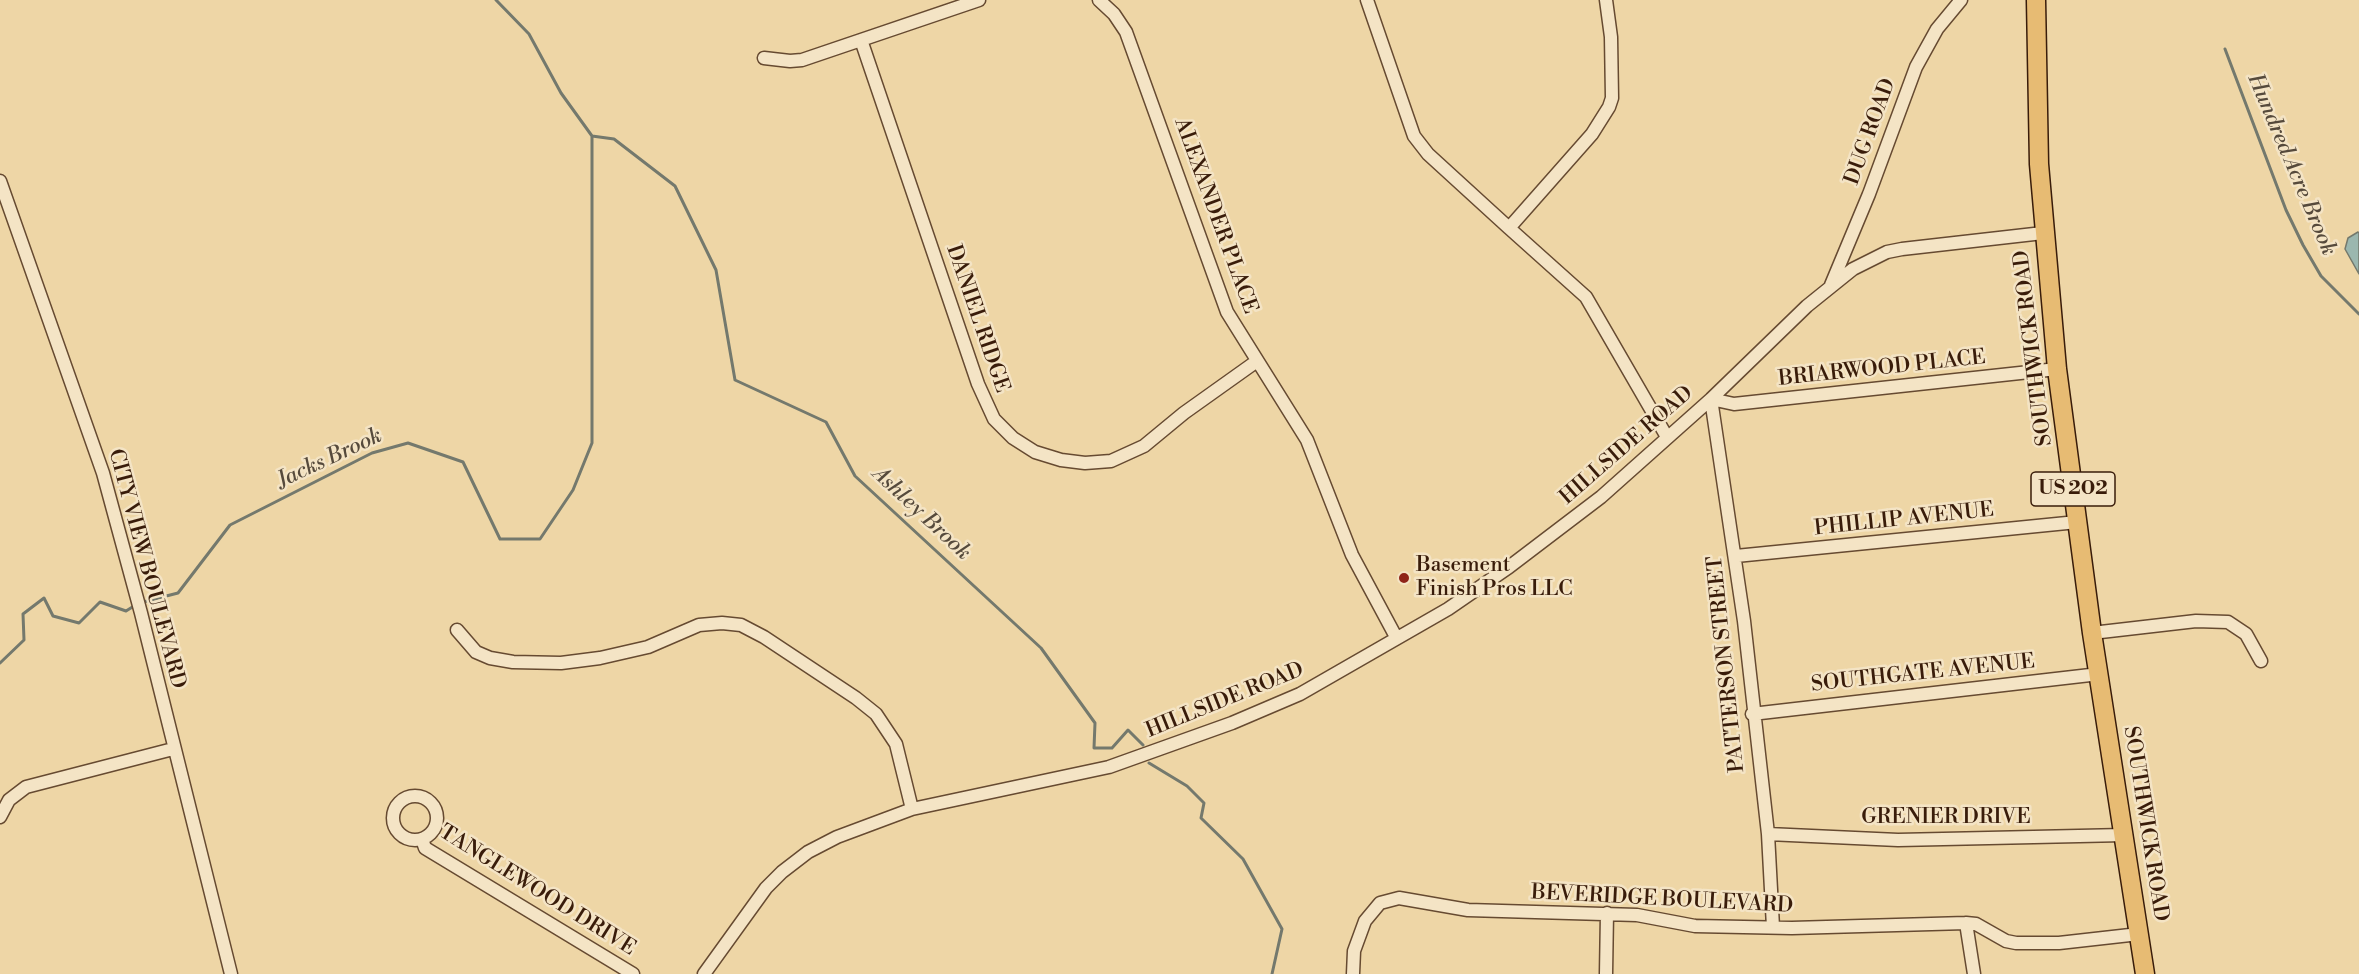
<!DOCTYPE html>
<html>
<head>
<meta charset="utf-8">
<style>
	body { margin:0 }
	canvas { display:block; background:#eed6a6 }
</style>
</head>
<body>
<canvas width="2359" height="974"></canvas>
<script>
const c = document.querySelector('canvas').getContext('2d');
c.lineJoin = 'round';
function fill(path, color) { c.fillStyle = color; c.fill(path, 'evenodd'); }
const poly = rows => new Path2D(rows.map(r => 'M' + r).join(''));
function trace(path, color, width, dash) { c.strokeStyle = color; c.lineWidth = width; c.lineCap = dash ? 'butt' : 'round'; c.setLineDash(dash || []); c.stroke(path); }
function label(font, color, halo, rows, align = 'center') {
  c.font = font + ' "Libre Bodoni",serif'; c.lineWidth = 5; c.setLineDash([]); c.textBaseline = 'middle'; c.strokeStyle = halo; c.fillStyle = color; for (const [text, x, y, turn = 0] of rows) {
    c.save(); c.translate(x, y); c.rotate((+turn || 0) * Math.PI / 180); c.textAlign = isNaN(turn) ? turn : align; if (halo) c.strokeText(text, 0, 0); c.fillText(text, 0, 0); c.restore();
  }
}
const water = poly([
	[2358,232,2359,233,2359,274,2345,249,2348,238,2358,232]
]);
fill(water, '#9bb7af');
trace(water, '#74796d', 1.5);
trace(poly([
	[2225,49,2286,210,2303,245,2321,276,2359,314],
	[592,136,614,139,675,186,716,270,735,380,826,422,855,476,1041,648,1095,723,1094,748,1112,748,1128,730,1143,745],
	[143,602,178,593,230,525,372,453,408,443,463,462,500,539,540,539,573,490,592,443,592,136,561,93,529,34,496,0],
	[0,663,24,640,23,614,44,598,53,616,79,623,100,602,126,611,134,606],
	[1149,763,1187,786,1204,803,1201,818,1243,859,1282,929,1272,974]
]), '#74796d', 3);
const minor = poly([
	[1099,0,1114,14,1126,32,1227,312,1307,440,1352,555,1396,637],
	[1367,0,1414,136,1428,154,1509,228],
	[1606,0,1611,37,1612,98,1609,107,1592,134,1509,228,1586,297,1667,437],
	[861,40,978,384,994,419,1013,438,1035,452,1061,460,1085,463,1111,461,1144,446,1184,413,1257,361],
	[764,58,790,61,802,60,979,0],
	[0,181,103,473,141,613,231,974],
	[1831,285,1869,194,1916,67,1937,29,1961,0],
	[1736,556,2077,522],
	[457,630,476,652,490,658,513,662,561,663,600,658,648,647,699,625,722,623,741,625,764,637,856,698,876,714,896,744,912,809],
	[2092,633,2196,621,2228,622,2246,634,2261,661],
	[1752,714,2099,674],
	'393 818a22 22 0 1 1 44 0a22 22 0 1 1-44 0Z',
	[0,817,9,800,26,787,173,749],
	[1768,834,1898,840,2124,835],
	[422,839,425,848,633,974],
	[1966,923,1974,974],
	[1773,927,1768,834,1744,621,1711,399,1734,404,2057,369],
	[704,974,766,888,782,872,808,852,837,837,912,809,1109,767,1232,723,1300,694,1448,609,1509,567,1601,497,1711,399,1807,306,1853,269,1887,252,1902,249,2043,233],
	[1353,974,1354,951,1365,921,1380,903,1399,898,1468,910,1637,915,1695,926,1792,928,1966,923,1976,924,2006,941,2016,943,2059,943,2139,934],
	[1606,974,1607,913]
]);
const highway = poly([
	[2036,0,2039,164,2057,369,2092,633,2145,974]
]);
trace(minor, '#664a31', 15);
trace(highway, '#391c0a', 21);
trace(minor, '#f4e4c5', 12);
trace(highway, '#e7bb73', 18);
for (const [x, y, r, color] of [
	[1404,578,6,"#8f2418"]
]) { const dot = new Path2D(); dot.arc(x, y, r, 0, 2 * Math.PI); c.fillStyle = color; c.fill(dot); trace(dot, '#f4e4c5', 2); }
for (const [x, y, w] of [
	[2073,489,84]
]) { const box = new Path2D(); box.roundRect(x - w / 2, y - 17, w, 34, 4.5); c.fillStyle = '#f4e4c5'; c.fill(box); trace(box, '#391c0a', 1.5); }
label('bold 20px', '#391c0a', null, [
	["US 202",2073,489]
]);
label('21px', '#391c0a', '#f4e4c5', [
	["DUG ROAD",1871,132,-70],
	["ALEXANDER PLACE",1215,216,70],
	["DANIEL RIDGE",977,319,71],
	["SOUTHWICK ROAD",2034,348,-97],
	["BRIARWOOD PLACE",1882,369,-6],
	["HILLSIDE ROAD",1627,446,-41],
	["PHILLIP AVENUE",1904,520,-6],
	["CITY VIEW BOULEVARD",146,569,75],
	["PATTERSON STREET",1727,664,-96],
	["SOUTHGATE AVENUE",1923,674,-6],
	["HILLSIDE ROAD",1225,701,-22],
	["GRENIER DRIVE",1946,818],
	["SOUTHWICK ROAD",2145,824,81],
	["TANGLEWOOD DRIVE",537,891,32],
	["BEVERIDGE BOULEVARD",1662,900,3]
]);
label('21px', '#391c0a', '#f4e4c5', [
	["Basement",1416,566],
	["Finish Pros LLC",1416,590]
], 'left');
label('italic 22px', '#564a3c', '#f4e4c5', [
	["Hundred Acre Brook",2291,165,67],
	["Jacks Brook",330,459,-25],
	["Ashley Brook",921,514,43]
]);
</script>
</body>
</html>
